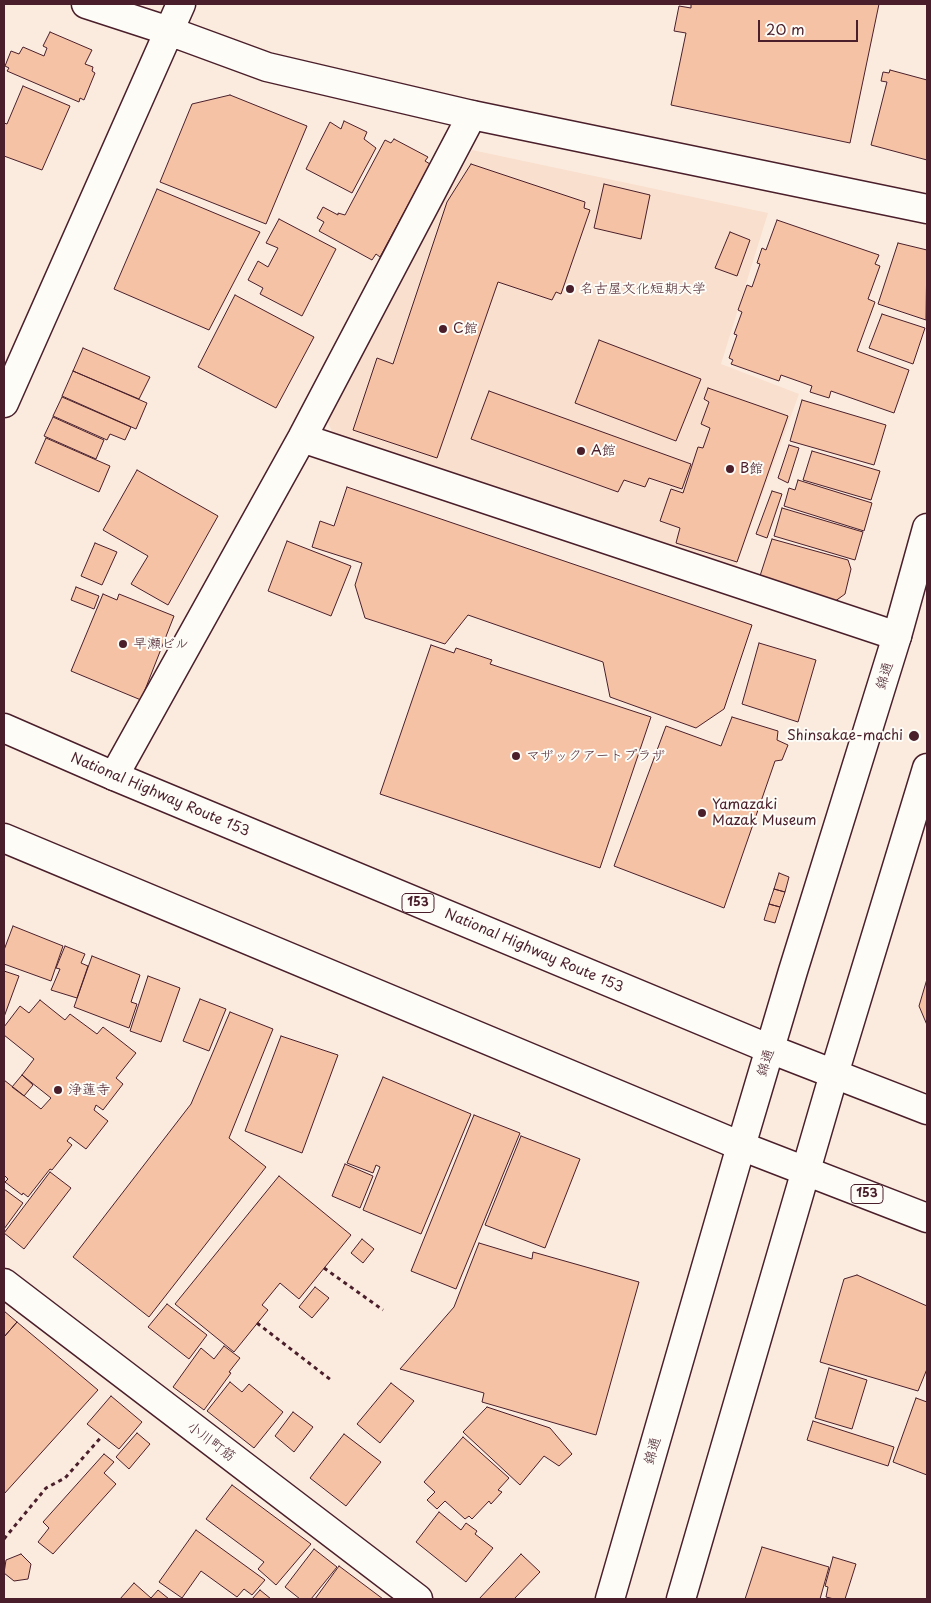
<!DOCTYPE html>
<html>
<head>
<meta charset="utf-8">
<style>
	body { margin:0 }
	#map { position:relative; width:931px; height:1603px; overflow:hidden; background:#fbebde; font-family:"Playpen Sans",sans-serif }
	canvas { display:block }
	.frame { position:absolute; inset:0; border:5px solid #4a1f2b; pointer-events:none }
	.scale { position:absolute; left:758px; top:20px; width:100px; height:22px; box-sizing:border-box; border:2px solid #4a1f2b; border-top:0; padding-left:6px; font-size:15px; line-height:18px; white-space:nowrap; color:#4a1f2b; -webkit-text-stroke:4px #fdfcf7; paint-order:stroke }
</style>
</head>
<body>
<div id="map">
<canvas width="931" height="1603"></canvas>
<div class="frame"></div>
<div class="scale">20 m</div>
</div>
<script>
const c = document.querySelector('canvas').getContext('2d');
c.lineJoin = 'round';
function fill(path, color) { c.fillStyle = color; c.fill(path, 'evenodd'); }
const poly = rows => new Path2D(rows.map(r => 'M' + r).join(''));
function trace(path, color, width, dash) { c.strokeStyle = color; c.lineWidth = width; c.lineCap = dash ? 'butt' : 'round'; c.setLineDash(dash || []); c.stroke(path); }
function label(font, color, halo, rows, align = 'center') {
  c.font = font + ' "Playpen Sans","Klee One",sans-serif'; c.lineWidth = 4; c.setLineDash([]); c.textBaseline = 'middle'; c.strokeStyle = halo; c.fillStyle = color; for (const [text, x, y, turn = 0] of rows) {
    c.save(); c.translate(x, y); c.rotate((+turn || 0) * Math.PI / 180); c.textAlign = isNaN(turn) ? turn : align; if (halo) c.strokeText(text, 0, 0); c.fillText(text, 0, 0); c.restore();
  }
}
fill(poly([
	[472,150,768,213,721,364,799,394,735,569,335,438,326,418]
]), '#f9dfcd');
const building = poly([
	[691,4,879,4,850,143,671,105,686,33,674,31,679,6,691,8,691,4],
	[50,32,92,50,85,64,93,67,92,71,95,73,84,100,80,98,79,102,7,71,9,68,5,66,11,51,19,54,23,47,44,56,47,48,43,46,50,32],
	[890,70,927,80,927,160,871,145,887,82,881,81,883,72,889,73,890,70],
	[23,86,70,106,42,170,4,156,4,123,7,124,23,86],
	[230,95,307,126,266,224,160,182,192,104,230,95],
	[344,121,367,132,364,139,376,148,352,193,306,169,330,122,341,129,344,121],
	[394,139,428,157,425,161,430,164,380,257,376,254,372,260,319,231,324,222,317,218,323,207,338,215,338,213,345,215,385,140,391,143,394,139],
	[471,164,585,202,584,208,590,210,561,294,556,292,552,300,498,282,437,458,353,430,377,358,393,364,447,202,471,164],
	[604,184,650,195,641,239,594,228,604,184],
	[157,189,260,232,209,330,114,289,157,189],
	[279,219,336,249,302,316,260,294,263,288,248,280,258,261,268,267,278,248,266,243,279,219],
	[777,220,879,255,875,264,880,266,868,299,875,302,857,351,909,370,894,413,831,391,829,398,810,392,812,386,781,375,779,381,731,364,733,360,729,358,737,335,734,334,742,312,738,310,747,285,752,287,760,264,757,263,762,248,766,250,777,220],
	[730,232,750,240,737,276,715,268,730,232],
	[898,243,927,250,926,320,878,304,898,243],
	[235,295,314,337,276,408,198,367,235,295],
	[882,314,925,328,913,364,869,348,882,314],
	[599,340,701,379,676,441,575,403,599,340],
	[83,348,150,377,139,399,73,371,83,348],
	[73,371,147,403,136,429,62,396,73,371],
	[708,388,788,416,737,562,676,543,680,528,660,521,671,489,683,493,698,447,703,448,710,428,701,424,709,402,704,399,708,388],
	[489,391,691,464,682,489,649,478,645,487,624,480,618,492,471,439,489,391],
	[62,397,131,427,125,440,110,434,107,440,53,416,62,397],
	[802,400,886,425,874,465,790,441,802,400],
	[53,417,104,440,96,459,44,436,53,417],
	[46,438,110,466,99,492,35,463,46,438],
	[789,445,799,448,788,483,778,478,789,445],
	[812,451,880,471,871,500,803,480,812,451],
	[137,470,218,516,168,605,131,584,148,556,103,530,137,470],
	[798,480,872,503,864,531,784,506,789,488,795,490,798,480],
	[347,487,752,625,724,709,696,728,610,697,603,662,468,615,445,644,365,618,355,585,362,563,312,547,320,521,334,526,347,487],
	[772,491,782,494,767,538,756,534,772,491],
	[782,508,863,532,855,560,774,536,782,508],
	[772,539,848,560,851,569,845,594,834,602,759,579,772,539],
	[287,541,351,566,331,616,268,591,287,541],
	[95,543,117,552,102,585,81,576,95,543],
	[76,587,99,596,94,609,71,600,76,587],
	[103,594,117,600,119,594,174,616,141,700,71,671,103,594],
	[759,643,816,660,798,722,742,704,759,643],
	[431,645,454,653,456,648,492,660,490,664,651,717,600,868,380,794,431,645],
	[732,717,778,731,777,740,788,745,782,760,775,761,724,908,614,866,666,726,721,746,732,717],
	[779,873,789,877,785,892,774,889,779,873],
	[774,889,785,892,780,907,769,904,774,889],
	[769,904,780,907,775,923,764,920,769,904],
	[13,926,63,946,51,981,4,964,4,950,13,926],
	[65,946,85,954,81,963,88,966,77,998,51,990,60,969,56,968,65,946],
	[92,956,140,975,131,1002,137,1004,129,1028,74,1007,92,956],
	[4,971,19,976,4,1017,4,971],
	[148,976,180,988,161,1042,130,1031,148,976],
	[927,979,927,1025,919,1006,927,979],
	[200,999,226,1009,209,1051,183,1041,200,999],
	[40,1000,65,1020,70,1014,97,1034,103,1027,136,1053,116,1078,123,1084,103,1110,96,1105,94,1110,108,1121,86,1149,70,1137,67,1141,72,1145,52,1170,50,1169,28,1197,23,1193,22,1195,5,1182,8,1179,4,1175,4,1080,41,1109,51,1098,22,1075,34,1059,4,1035,4,1027,20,1006,29,1013,40,1000],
	[230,1012,273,1029,229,1138,266,1167,149,1317,73,1257,191,1104,230,1012],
	[281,1036,338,1055,302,1153,245,1131,281,1036],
	[22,1075,33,1085,24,1096,12,1087,22,1075],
	[383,1077,471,1114,421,1234,363,1210,380,1167,376,1165,373,1173,347,1163,383,1077],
	[474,1115,520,1133,456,1289,411,1271,474,1115],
	[521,1136,580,1159,545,1248,485,1225,521,1136],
	[345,1164,373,1176,360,1208,332,1196,345,1164],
	[50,1172,71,1188,24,1249,4,1233,50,1172],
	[279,1176,351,1235,299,1299,280,1283,262,1305,268,1310,234,1352,175,1304,279,1176],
	[4,1189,23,1203,4,1229,4,1189],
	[362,1239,374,1249,363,1263,351,1253,362,1239],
	[479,1243,532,1259,533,1252,639,1282,596,1435,482,1402,484,1393,400,1369,454,1307,479,1243],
	[857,1275,927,1306,927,1369,918,1391,820,1362,844,1279,857,1275],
	[315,1287,329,1298,312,1318,299,1307,315,1287],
	[167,1304,207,1335,189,1359,148,1327,167,1304],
	[4,1311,17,1322,4,1337,4,1311],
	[17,1322,98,1390,4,1494,4,1337,17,1322],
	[224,1346,240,1358,229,1372,231,1373,204,1410,173,1387,201,1348,214,1359,224,1346],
	[829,1368,867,1380,852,1429,815,1418,829,1368],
	[230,1382,242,1392,249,1384,283,1412,254,1448,207,1411,230,1382],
	[391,1383,414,1401,380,1443,357,1424,391,1383],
	[111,1396,142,1422,119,1449,87,1424,111,1396],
	[916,1398,927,1402,927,1475,893,1462,916,1398],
	[487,1407,550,1428,572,1454,559,1466,544,1456,520,1485,463,1432,487,1407],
	[293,1412,313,1427,294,1452,275,1436,293,1412],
	[813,1421,894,1447,888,1466,807,1440,813,1421],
	[137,1433,150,1444,129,1469,116,1457,137,1433],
	[344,1434,381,1462,346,1506,310,1478,344,1434],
	[463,1437,509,1478,498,1490,502,1492,491,1504,489,1501,472,1519,469,1516,465,1519,445,1501,437,1509,427,1500,435,1492,424,1482,463,1437],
	[104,1454,114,1462,104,1473,116,1484,53,1554,38,1542,49,1528,43,1522,104,1454],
	[232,1485,311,1544,276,1585,258,1569,264,1562,206,1519,232,1485],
	[439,1512,461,1530,466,1523,477,1531,475,1534,493,1548,466,1582,416,1542,439,1512],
	[196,1530,265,1580,252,1595,244,1589,237,1597,201,1571,182,1598,159,1582,196,1530],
	[762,1547,829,1567,820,1599,745,1599,762,1547],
	[314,1549,337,1567,311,1599,300,1599,285,1587,314,1549],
	[21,1554,31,1564,28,1579,14,1581,4,1573,6,1560,21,1554],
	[521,1554,540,1572,514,1599,479,1599,521,1554],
	[833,1557,856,1564,845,1599,834,1599,826,1597,828,1587,825,1586,833,1557],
	[339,1566,383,1599,315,1599,339,1566],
	[134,1583,151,1598,158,1590,169,1599,120,1599,134,1583],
	[260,1590,271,1599,252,1599,260,1590]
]);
fill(building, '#f5c2a5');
trace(building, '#4a1f2b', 1);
const street = poly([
	[302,438,897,636],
	[114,776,302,438,472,115],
	[4,1283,418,1599]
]);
const secondary = poly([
	[86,4,169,31,267,67,472,115,927,209],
	[4,403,181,4],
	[610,1599,741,1146,793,971,897,636,927,528],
	[681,1599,834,1074,927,768]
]);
const highway = poly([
	[4,728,114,776,770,1049,927,1110],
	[4,838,741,1146,927,1218]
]);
trace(street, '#4a1f2b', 31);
trace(secondary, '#4a1f2b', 31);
trace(highway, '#4a1f2b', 31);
trace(poly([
	[324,1268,383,1310],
	[257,1323,331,1380],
	[4,1539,46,1488,65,1478,102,1436]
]), '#4a1f2b', 3, [4, 4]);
trace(street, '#fdfcf7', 28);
trace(secondary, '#fdfcf7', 28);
trace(highway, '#fdfcf7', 28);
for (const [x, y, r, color] of [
	[570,289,5,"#4a1f2b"],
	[443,329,5,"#4a1f2b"],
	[581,451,5,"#4a1f2b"],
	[730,469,5,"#4a1f2b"],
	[123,644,5,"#4a1f2b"],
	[914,736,6,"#4a1f2b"],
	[516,756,5,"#4a1f2b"],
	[702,813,5,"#4a1f2b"],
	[58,1090,5,"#4a1f2b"]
]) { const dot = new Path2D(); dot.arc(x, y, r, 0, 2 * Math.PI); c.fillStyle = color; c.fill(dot); trace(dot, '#fdfcf7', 2); }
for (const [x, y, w] of [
	[418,903,32],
	[867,1194,32]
]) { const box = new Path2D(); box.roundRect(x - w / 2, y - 9.5, w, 19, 4); c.fillStyle = '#fdfcf7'; c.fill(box); trace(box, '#4a1f2b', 1); }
label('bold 12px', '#4a1f2b', null, [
	["153",418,903],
	["153",867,1194]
]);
label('14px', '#4a1f2b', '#fdfcf7', [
	["名古屋文化短期大学",580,289],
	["C館",453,329],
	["A館",591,451],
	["B館",740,469],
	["早瀬ビル",133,644],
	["Shinsakae-machi",903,736,"right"],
	["マザックアートプラザ",526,756],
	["Yamazaki",712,805],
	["Mazak Museum",712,821],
	["浄蓮寺",68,1090]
], 'left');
label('14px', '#4a1f2b', '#fdfcf7', [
	["錦通",885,676,-73],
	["National Highway Route 153",160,795,23],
	["National Highway Route 153",534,951,23],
	["錦通",766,1063,-73],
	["小川町筋",211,1442,37],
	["錦通",653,1451,-74]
]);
</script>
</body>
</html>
